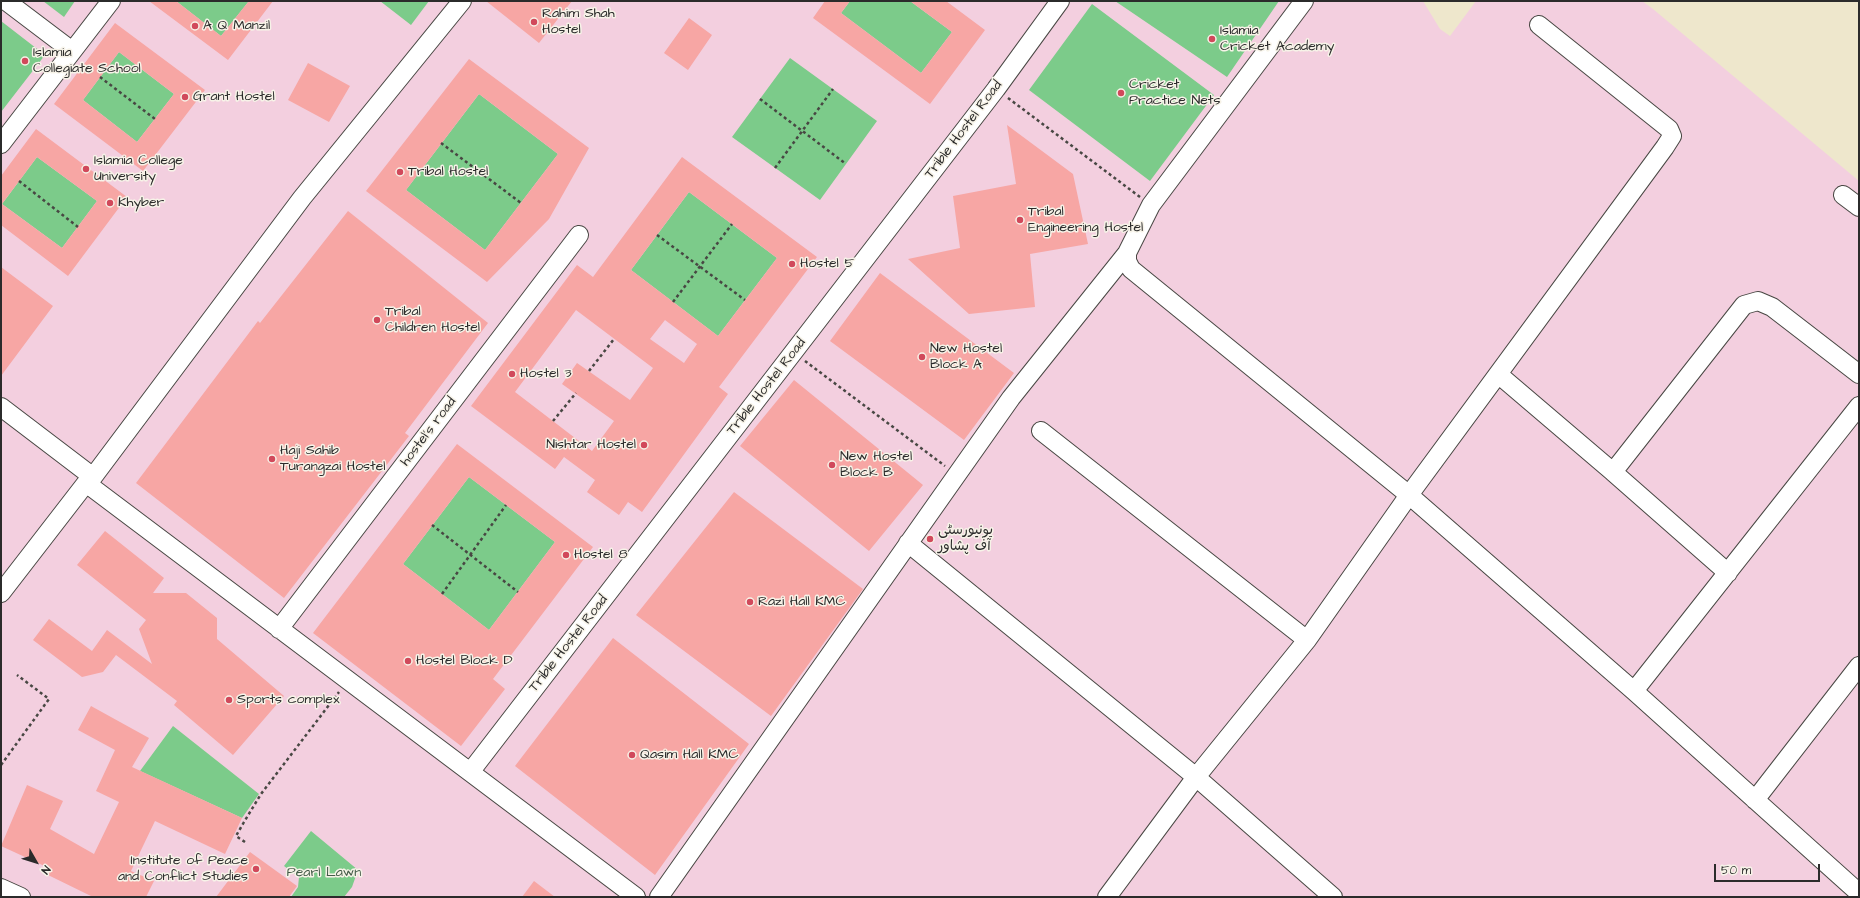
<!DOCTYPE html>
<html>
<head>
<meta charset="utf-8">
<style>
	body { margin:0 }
	#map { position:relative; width:1860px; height:898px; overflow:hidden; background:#eee7cc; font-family:"Architects Daughter",sans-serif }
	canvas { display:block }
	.frame { position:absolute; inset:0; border:2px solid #2b2b2b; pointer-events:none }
	.north { position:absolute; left:16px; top:842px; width:40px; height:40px; -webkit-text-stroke:3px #f7f3e8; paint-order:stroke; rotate:129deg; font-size:11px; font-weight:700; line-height:16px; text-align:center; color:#2b2b2b }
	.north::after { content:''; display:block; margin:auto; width:14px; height:18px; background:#2b2b2b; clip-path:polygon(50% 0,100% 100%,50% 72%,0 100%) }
	.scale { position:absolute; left:1714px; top:864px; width:106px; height:18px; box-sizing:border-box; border:2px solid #2b2b2b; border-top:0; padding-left:5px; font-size:12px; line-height:14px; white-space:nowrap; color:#2b2b2b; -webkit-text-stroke:3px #f7f3e8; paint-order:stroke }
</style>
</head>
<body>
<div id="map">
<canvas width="1860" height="898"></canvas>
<div class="frame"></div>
<div class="north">N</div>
<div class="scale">50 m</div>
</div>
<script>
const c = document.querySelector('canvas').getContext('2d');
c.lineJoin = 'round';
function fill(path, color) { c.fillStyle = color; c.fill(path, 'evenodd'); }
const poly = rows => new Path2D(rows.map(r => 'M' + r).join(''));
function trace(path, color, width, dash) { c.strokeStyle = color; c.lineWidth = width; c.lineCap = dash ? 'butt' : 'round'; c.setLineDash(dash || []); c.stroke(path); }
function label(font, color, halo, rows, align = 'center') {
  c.font = font + ' "Architects Daughter","Playpen Sans Arabic",sans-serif'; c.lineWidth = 3; c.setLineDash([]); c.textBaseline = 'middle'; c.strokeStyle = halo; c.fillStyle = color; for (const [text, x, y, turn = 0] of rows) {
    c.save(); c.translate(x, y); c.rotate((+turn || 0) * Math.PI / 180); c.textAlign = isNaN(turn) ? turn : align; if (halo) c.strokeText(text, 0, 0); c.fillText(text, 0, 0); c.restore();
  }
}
fill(poly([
	[1,1,1423,1,1440,29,1450,36,1476,1,1642,1,1653,9,1859,181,1859,897,1,897]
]), '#f3cfdf');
fill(poly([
	[43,1,75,1,64,17],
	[176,1,249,1,221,36],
	[380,1,429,1,411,25],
	[850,1,910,1,952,32,921,73,841,13],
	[1115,1,1279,1,1227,77],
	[1092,4,1214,95,1150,181,1029,90],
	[1,21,45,55,1,112],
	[119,52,174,94,137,142,83,100],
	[790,58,877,121,820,200,732,137],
	[479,94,558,154,485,250,406,190],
	[37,157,97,201,62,248,2,204],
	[689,192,777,258,718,336,631,270],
	[469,477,555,542,489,630,403,564],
	[173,726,259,794,242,818,140,771],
	[311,831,358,870,352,887,344,897,291,897,298,887,299,877,284,866]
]), '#7ccb8a');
fill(poly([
	[149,1,176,1,221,36,249,1,273,1,228,60],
	[486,1,572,1,539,43],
	[825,1,850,1,841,13,921,73,952,32,910,1,946,1,985,30,930,104,813,18],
	[689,18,712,35,688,70,664,53],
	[115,23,205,90,143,171,54,104],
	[119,52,174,94,137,142,83,100],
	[469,59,589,148,549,219,487,282,366,191],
	[479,94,558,154,485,250,406,190],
	[308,63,350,86,329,122,288,100],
	[1007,125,1073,174,1088,244,1030,254,1035,307,969,314,908,259,960,248,953,196,1016,184],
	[36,129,127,197,68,276,1,225,1,176],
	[37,157,97,201,62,248,2,204],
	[682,157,817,257,719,387,728,394,642,512,628,502,619,515,587,492,595,480,564,457,555,469,471,406,577,265,593,277],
	[689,192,777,258,718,336,631,270],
	[576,310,653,368,630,400,577,363,562,384,614,421,592,451,515,392],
	[665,320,697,344,684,363,650,339],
	[348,211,488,323,405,433,409,436,284,598,136,483,258,321,260,323],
	[1,267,53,306,1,376],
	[880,273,1014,373,964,440,830,341],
	[794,380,923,485,869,551,740,446],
	[457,444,593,547,493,679,505,689,461,746,313,633],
	[469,477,555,542,489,630,403,564],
	[734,492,863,589,771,716,636,615],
	[105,531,164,578,153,593,186,593,217,618,217,639,284,696,233,755,174,705,177,701,116,655,103,672,82,677,33,640,49,619,92,651,107,630,152,664,139,629,146,620,77,565],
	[613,638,749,744,655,875,515,766],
	[91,706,149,738,132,767,242,818,225,854,155,821,131,871,154,881,146,897,93,897,48,875,51,869,1,846,27,785,63,801,50,829,94,854,119,802,96,791,115,750,78,730],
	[250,852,297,886,289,897,216,897],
	[534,881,555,897,522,897]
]), '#f7a6a4');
const minor = poly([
	[6,1,72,51],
	[1304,1,1151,205,1127,253,1127,261,1131,269,1409,495,1634,691,1859,893],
	[1,144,111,1],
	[1843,195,1859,207],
	[1498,374,1613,472],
	[1,407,93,477],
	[1041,431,1307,640],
	[86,483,636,897],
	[908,543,1196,777,1333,897],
	[1728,573,1613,472,1744,305,1758,301,1772,307,1859,374],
	[1,593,86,483,93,477,302,198,462,1],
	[279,629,579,235],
	[1634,691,1859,406],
	[471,771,996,89,1060,1],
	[1755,800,1859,666],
	[1,888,21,897],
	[659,897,1011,398,1127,253],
	[1107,897,1196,777,1307,640,1409,495,1665,147,1672,136,1669,129,1539,25]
]);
trace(minor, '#484743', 20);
trace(poly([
	[100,77,155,119],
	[1008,98,1140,197],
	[760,99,846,164],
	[441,143,521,203],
	[775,168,833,89],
	[19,181,78,227],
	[657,235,745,300],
	[673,302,732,224],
	[805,361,945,466],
	[589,371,614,339],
	[553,421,576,393],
	[432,525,518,592],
	[442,594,506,505],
	[1,765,49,699,17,675],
	[245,842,236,836,244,822,261,794,339,692]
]), '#484743', 2.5, [3, 3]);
trace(minor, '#fff', 18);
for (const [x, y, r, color] of [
	[534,22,4,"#d1495b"],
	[195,26,4,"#d1495b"],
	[1212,39,4,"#d1495b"],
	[25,61,4,"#d1495b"],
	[1121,93,4,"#d1495b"],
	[185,97,4,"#d1495b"],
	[86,169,4,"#d1495b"],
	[400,172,4,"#d1495b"],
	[110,203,4,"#d1495b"],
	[1020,220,4,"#d1495b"],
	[792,264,4,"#d1495b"],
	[377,320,4,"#d1495b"],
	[922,357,4,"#d1495b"],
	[512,374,4,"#d1495b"],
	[644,445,4,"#d1495b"],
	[272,459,4,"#d1495b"],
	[832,465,4,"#d1495b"],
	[930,539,4,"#d1495b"],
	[566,555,4,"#d1495b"],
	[750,602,4,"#d1495b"],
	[408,661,4,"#d1495b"],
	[229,700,4,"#d1495b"],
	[632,755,4,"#d1495b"],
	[256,869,4,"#d1495b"]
]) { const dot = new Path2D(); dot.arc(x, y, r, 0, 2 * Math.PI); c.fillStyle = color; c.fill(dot); trace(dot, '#f7f3e8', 1.5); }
label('14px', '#2b2b2b', '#f7f3e8', [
	["Rahim Shah",542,14],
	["Hostel",542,30],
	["A Q Manzil",203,26],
	["Islamia",1220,31],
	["Cricket Academy",1220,47],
	["Islamia",33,53],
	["Collegiate School",33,69],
	["Cricket",1129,85],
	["Practice Nets",1129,101],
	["Grant Hostel",193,97],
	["Islamia College",94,161],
	["University",94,177],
	["Tribal Hostel",408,172],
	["Khyber",118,203],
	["Tribal",1028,212],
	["Engineering Hostel",1028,228],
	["Hostel 5",800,264],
	["Tribal",385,312],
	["Children Hostel",385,328],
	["New Hostel",930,349],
	["Block A",930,365],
	["Hostel 3",520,374],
	["Nishtar Hostel",636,445,"right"],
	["Haji Sahib",280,451],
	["Turangzai Hostel",280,467],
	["New Hostel",840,457],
	["Block B",840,473],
	["یونیورسٹی",938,531],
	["آف پشاور",938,547],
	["Hostel 8",574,555],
	["Razi Hall KMC",758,602],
	["Hostel Block D",416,661],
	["Sports complex",237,700],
	["Qasim Hall KMC",640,755],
	["Institute of Peace",248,861,"right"],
	["and Conflict Studies",248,877,"right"]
], 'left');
label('14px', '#2b2b2b', '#f7f3e8', [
	["Trible Hostel Road",964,130,-53],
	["Trible Hostel Road",767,387,-52],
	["hostel's road",429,432,-53],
	["Trible Hostel Road",569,644,-52]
]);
label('14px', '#435b48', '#f7f3e8', [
	["Pearl Lawn",324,873]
]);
</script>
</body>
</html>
